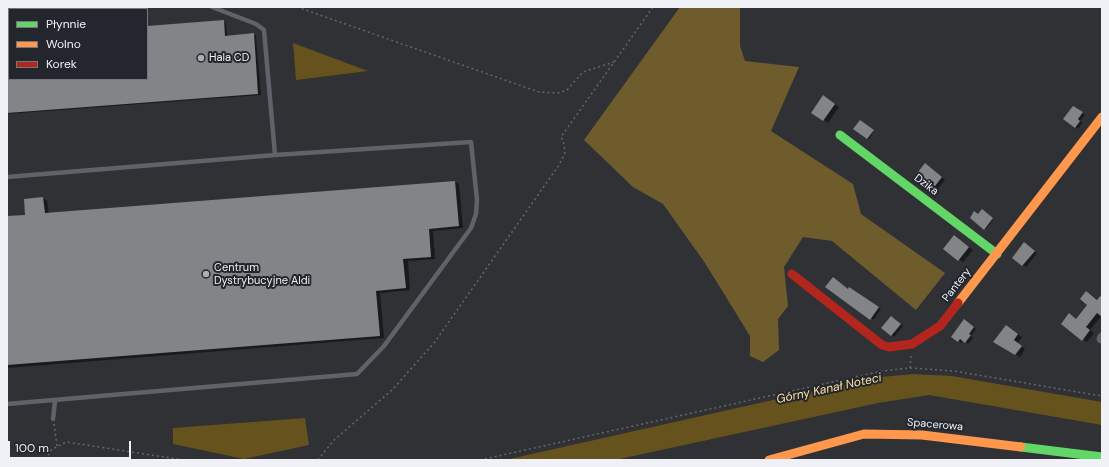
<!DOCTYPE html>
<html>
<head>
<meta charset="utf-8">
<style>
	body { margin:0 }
	#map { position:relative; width:1109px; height:467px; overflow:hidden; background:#2f3135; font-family:"DM Sans",sans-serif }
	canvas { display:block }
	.frame { position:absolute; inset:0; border:8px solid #eff1f6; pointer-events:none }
	.legend { position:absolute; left:8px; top:8px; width:140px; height:72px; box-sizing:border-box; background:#23262d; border:1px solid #75777d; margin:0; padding:5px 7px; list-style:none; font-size:12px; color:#eff1f6 }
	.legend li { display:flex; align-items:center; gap:8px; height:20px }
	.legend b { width:20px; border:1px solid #75777d }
	.scale { position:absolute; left:8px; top:441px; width:123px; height:18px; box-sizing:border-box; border:2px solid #eff1f6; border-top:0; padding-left:5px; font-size:12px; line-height:14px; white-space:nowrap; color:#eff1f6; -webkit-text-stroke:3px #23262d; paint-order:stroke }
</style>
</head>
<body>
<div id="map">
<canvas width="1109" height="467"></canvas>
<div class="frame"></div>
<ul class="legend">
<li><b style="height:5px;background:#63d668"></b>Płynnie</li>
<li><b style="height:5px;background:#ff974d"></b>Wolno</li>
<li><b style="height:5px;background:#b3261e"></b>Korek</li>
</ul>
<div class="scale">100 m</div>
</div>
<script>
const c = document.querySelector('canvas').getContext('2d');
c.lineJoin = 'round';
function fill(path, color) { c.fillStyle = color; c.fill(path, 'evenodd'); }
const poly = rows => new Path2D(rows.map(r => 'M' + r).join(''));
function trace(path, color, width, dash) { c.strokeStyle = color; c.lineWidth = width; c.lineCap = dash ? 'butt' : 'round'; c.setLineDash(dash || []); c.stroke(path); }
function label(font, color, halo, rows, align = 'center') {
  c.font = font + ' "DM Sans",sans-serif'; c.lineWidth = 4; c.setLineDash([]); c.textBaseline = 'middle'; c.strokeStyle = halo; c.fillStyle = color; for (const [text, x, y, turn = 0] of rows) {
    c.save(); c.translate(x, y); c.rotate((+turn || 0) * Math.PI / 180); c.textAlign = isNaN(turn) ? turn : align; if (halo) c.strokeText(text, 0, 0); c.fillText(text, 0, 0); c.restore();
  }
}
fill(poly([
	[680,7,740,7,740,46,745,61,799,67,771,131,853,184,861,214,945,273,916,310,832,241,803,237,784,267,788,306,778,319,779,350,763,362,750,356,750,336,705,263,663,204,633,187,584,140]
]), '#6f5c2c');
fill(poly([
	[293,43,368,71,296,80],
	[913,374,952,376,1102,402,1102,425,929,395,878,403,615,460,505,460,871,378],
	[305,418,309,445,244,459,173,444,173,428]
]), '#65521d');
fill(poly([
	[224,21,226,23,227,36,254,34,256,36,261,95,7,114,7,38,9,37,9,79,147,79,147,27],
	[827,99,839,107,828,123,824,120],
	[1076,108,1085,115,1080,121,1082,123,1078,129,1075,127],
	[860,121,874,131,869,139,854,129],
	[930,167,945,180,936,191,932,189],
	[455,182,459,184,463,228,433,231,435,259,408,261,410,290,380,293,384,338,7,368,7,217,26,216,43,198,47,201,49,214],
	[983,210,993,220,986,229,971,218,978,215],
	[958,239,973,250,963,262,945,249],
	[1027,245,1037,253,1026,267,1013,258],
	[834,278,849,290,881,309,873,320],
	[1087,292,1098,300,1102,296,1102,315,1090,330,1094,333,1087,342,1083,340,1076,320,1088,304],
	[894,318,903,326,894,337,892,335],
	[967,322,976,329,971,336,973,338,968,344,963,340,961,343,958,341],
	[1010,329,1022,337,1017,344,1025,349,1020,357,995,342]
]), '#0007');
fill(poly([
	[224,20,225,36,254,33,258,94,7,113,7,79,147,79,147,26],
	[823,95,835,104,823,121,811,113],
	[1073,106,1083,112,1078,119,1080,121,1075,128,1063,119],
	[860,120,874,130,867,139,853,129],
	[925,163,942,177,932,190,915,176],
	[455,181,459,226,429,229,431,257,403,259,406,288,376,291,380,336,7,365,7,216,25,215,24,199,43,197,45,213],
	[982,209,993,218,984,230,970,218,974,211,978,214],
	[954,235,969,247,958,261,943,249],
	[1024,242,1035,251,1022,266,1012,258],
	[833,277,848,289,849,287,879,307,870,320,825,287],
	[1086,291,1097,300,1102,294,1102,317,1097,313,1086,327,1090,330,1082,341,1061,324,1069,313,1076,319,1087,305,1080,299],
	[891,316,901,324,891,336,881,328],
	[964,319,974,327,969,334,971,335,965,343,960,339,958,342,951,337],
	[1006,325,1018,334,1014,340,1022,346,1015,355,993,342]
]), '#828487');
trace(poly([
	[297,7,539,92,558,93,567,90,583,72,614,62],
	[910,368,911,355],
	[54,424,57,446],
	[46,460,51,450,66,442,184,460],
	[318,460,334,440,392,390,434,343,559,165,565,153,564,144,561,137,653,7],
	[480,460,882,371,910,368,954,371,1102,396]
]), '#65676c', 1.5, [2, 3]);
trace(poly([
	[212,7,256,24,264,30,275,155],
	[7,177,275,155,471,142,477,200,476,214,471,228,384,346,357,374,7,404],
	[53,419,55,401]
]), '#5f6269', 4.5);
trace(poly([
	[1101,339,1102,337]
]), '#5f6269', 9);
trace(poly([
	[840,135,997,254],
	[1021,447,1102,457]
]), '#63d668', 9);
trace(poly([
	[958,303,1102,117],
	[769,460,864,434,922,435,1021,447]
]), '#ff974d', 9);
trace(poly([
	[792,274,882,345,889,347,912,344,940,326,958,303]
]), '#b3261e', 9);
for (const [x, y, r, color] of [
	[201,58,4,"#acaeb2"],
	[206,274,4,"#acaeb2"]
]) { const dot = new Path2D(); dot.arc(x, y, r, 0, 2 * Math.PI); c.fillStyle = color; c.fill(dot); trace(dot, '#23262d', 1.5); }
label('11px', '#eff1f6', '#23262d', [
	["Hala CD",209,58],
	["Centrum",214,268],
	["Dystrybucyjne Aldi",214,281]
], 'left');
label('11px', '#eff1f6', '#23262d', [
	["Dzika",926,185,37],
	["Pantery",957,285,-52],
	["Spacerowa",935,425,5]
]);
label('italic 12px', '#fbe09f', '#23262d', [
	["Górny Kanał Noteci",829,389,-12]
]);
</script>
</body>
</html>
